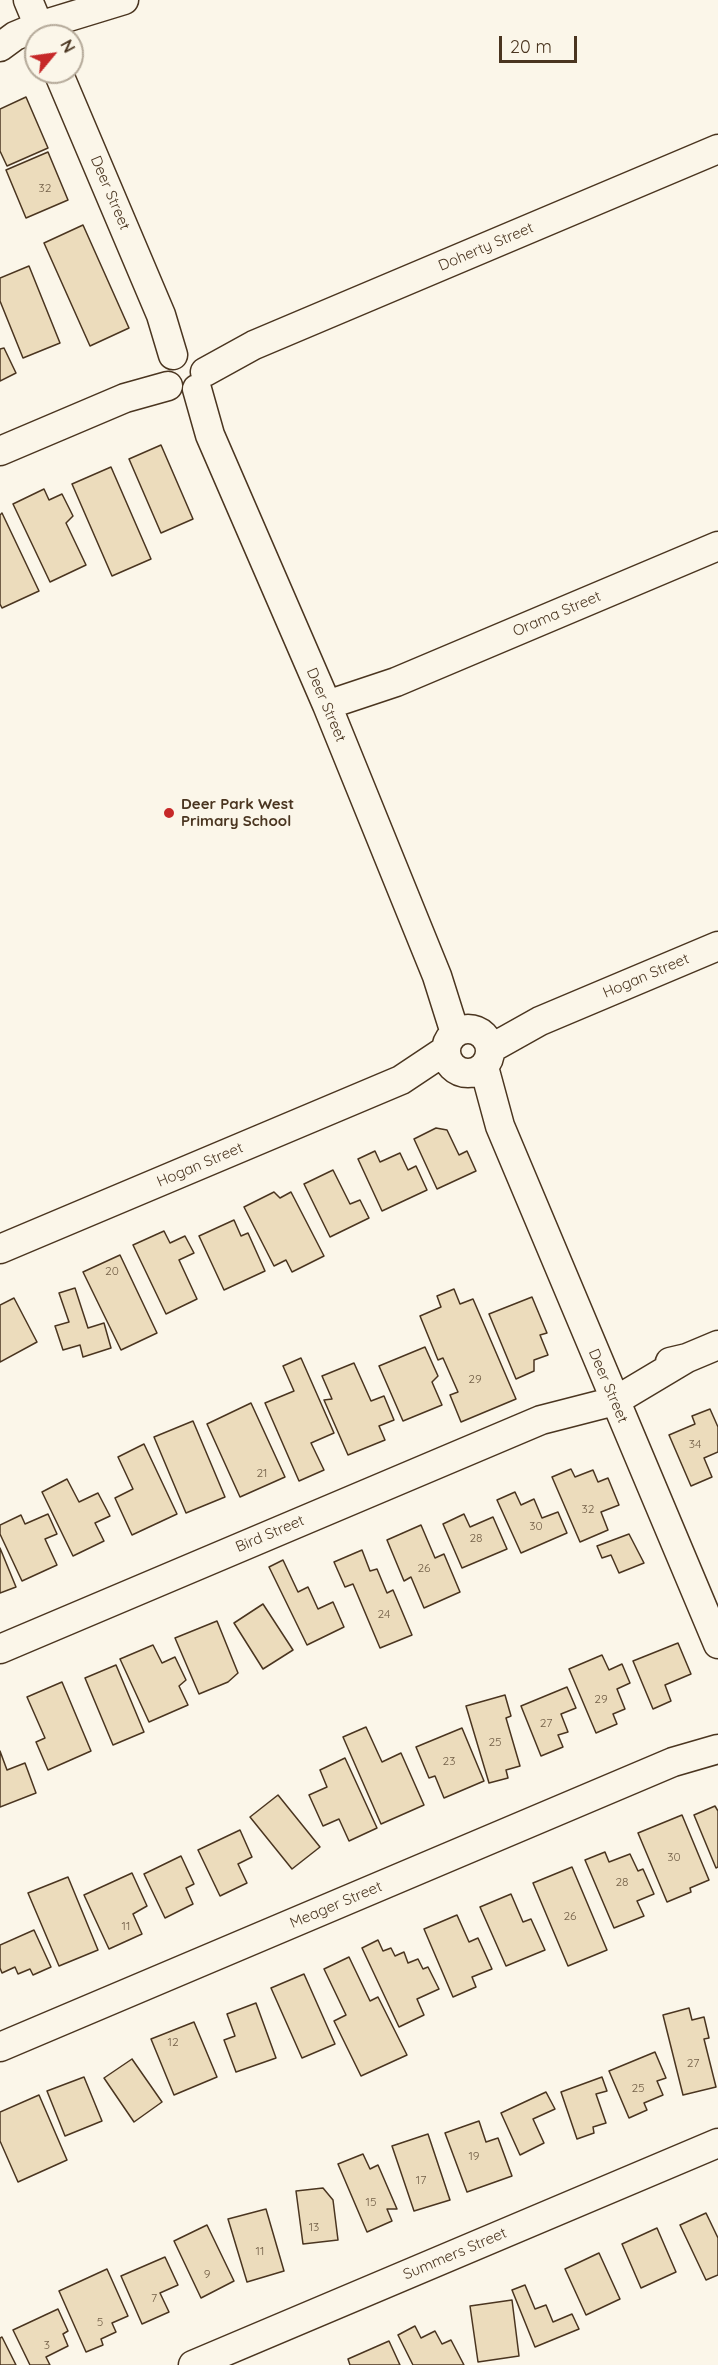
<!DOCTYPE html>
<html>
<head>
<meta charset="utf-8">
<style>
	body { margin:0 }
	#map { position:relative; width:718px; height:2365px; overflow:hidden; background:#fbf6e9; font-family:Quicksand,sans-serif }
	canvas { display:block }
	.north { position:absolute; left:24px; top:24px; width:60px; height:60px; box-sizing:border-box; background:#fbf6e9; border:2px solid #b4a999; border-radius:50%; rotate:61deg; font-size:16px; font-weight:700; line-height:24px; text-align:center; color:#4a3520 }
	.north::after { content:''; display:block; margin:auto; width:21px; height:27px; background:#c62828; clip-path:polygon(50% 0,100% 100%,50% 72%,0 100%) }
	.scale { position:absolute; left:499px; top:36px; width:78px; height:27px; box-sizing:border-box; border:3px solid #4a3520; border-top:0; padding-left:8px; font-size:18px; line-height:21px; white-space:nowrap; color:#4a3520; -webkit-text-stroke:4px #fbf6e9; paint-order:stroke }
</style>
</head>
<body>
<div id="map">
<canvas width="718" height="2365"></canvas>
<div class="north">N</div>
<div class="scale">20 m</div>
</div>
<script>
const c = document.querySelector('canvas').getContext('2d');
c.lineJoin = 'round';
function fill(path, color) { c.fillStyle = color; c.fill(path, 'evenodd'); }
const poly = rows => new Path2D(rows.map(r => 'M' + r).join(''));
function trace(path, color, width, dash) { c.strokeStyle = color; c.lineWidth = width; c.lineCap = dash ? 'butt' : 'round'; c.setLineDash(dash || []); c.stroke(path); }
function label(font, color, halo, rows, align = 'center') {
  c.font = font + ' Quicksand,sans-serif'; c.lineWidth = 4.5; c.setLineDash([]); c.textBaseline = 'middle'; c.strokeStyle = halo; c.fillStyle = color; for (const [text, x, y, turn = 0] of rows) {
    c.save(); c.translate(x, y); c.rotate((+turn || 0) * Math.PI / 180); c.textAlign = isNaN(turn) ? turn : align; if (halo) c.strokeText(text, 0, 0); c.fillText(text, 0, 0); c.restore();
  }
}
const building = poly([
	[26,97,48,148,7,166,0,151,0,109,26,97],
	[48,152,68,200,26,218,6,170,48,152],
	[83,225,129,328,90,346,44,243,83,225],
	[29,266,60,343,23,358,0,301,0,278,29,266],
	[4,348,16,373,0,381,0,349,4,348],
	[161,445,193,519,161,533,129,459,161,445],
	[111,467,151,559,112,576,72,484,111,467],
	[44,489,49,500,62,494,73,516,66,523,86,565,50,582,13,504,44,489],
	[2,513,39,591,2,608,0,604,0,515,2,513],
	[436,1128,447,1130,459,1155,467,1151,476,1171,437,1189,414,1139,436,1128],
	[375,1151,380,1162,400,1153,408,1170,416,1166,427,1190,382,1211,358,1159,375,1151],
	[333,1170,350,1204,360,1200,369,1218,330,1237,304,1184,333,1170],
	[274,1192,280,1198,291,1192,324,1256,292,1272,286,1260,274,1266,244,1207,274,1192],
	[234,1220,241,1236,248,1233,265,1271,224,1290,199,1236,234,1220],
	[164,1231,170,1243,185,1236,194,1253,179,1260,197,1299,166,1314,133,1245,164,1231],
	[120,1255,157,1333,121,1350,83,1272,120,1255],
	[75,1288,88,1328,104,1323,111,1348,83,1357,80,1345,63,1350,55,1326,69,1322,59,1293,75,1288],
	[454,1289,460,1304,473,1299,516,1399,461,1422,450,1395,458,1392,443,1358,438,1360,420,1316,441,1307,437,1296,454,1289],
	[532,1297,547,1333,540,1335,548,1355,534,1360,534,1371,516,1379,489,1314,532,1297],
	[14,1298,37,1342,0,1362,0,1305,14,1298],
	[425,1347,438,1376,432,1382,442,1405,403,1421,379,1366,425,1347],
	[301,1358,334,1433,311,1443,324,1470,299,1481,265,1403,294,1391,283,1366,301,1358],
	[354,1363,371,1401,384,1396,394,1420,379,1426,385,1440,348,1455,324,1400,332,1399,322,1376,354,1363],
	[251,1403,285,1477,240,1497,207,1424,251,1403],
	[710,1409,718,1427,718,1452,704,1458,712,1477,691,1486,669,1435,695,1424,692,1416,710,1409],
	[193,1421,225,1497,186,1513,154,1437,193,1421],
	[144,1444,177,1514,132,1535,115,1498,133,1489,118,1457,144,1444],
	[571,1469,575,1477,593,1470,598,1482,608,1478,619,1505,601,1512,608,1530,580,1542,552,1477,571,1469],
	[67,1479,79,1502,98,1493,110,1516,95,1523,104,1541,73,1556,42,1492,67,1479],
	[515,1492,521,1505,534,1499,542,1518,558,1512,567,1533,521,1553,497,1500,515,1492],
	[48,1514,57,1534,45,1539,57,1565,22,1581,0,1534,0,1525,21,1515,25,1524,48,1514],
	[464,1514,470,1527,493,1517,507,1549,462,1568,443,1524,464,1514],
	[421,1525,435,1558,444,1554,460,1592,424,1608,411,1577,404,1581,387,1540,421,1525],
	[629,1534,644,1563,619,1573,611,1555,602,1558,597,1546,629,1534],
	[0,1548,16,1587,0,1593,0,1548],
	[362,1550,370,1571,377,1569,387,1593,393,1590,412,1635,380,1648,353,1584,345,1587,334,1562,362,1550],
	[283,1560,298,1592,308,1587,318,1609,333,1602,344,1627,307,1645,269,1567,283,1560],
	[263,1604,293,1650,263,1669,234,1623,263,1604],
	[217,1621,238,1673,228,1682,199,1694,175,1638,217,1621],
	[678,1643,691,1674,665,1685,671,1701,653,1709,633,1661,678,1643],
	[153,1645,162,1663,175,1657,186,1680,179,1686,188,1705,149,1722,120,1659,153,1645],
	[602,1655,609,1670,622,1664,630,1683,617,1689,625,1709,613,1714,617,1724,596,1733,569,1669,602,1655],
	[116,1665,144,1732,113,1745,85,1678,116,1665],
	[62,1682,91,1751,48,1770,36,1742,45,1738,27,1697,62,1682],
	[567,1687,576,1708,561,1714,568,1732,558,1735,563,1747,541,1756,521,1706,567,1687],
	[505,1695,511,1716,506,1718,520,1766,506,1770,508,1778,489,1783,466,1706,505,1695],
	[366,1727,382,1762,401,1753,424,1805,381,1824,343,1737,366,1727],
	[462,1728,484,1781,444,1798,435,1776,429,1778,416,1747,462,1728],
	[0,1751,7,1770,25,1763,36,1793,0,1807,0,1751],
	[345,1758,377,1828,349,1841,339,1819,323,1826,309,1795,327,1787,320,1770,345,1758],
	[278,1795,320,1847,292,1869,250,1817,278,1795],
	[715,1806,718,1811,718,1867,716,1868,694,1815,715,1806],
	[682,1815,709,1880,690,1888,691,1892,667,1902,638,1833,682,1815],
	[240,1830,252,1857,238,1864,247,1883,220,1896,198,1850,240,1830],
	[605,1852,609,1862,630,1854,638,1871,643,1869,654,1894,637,1901,644,1916,614,1928,585,1860,605,1852],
	[181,1856,194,1884,186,1888,193,1904,165,1918,144,1874,181,1856],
	[572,1867,607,1950,568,1966,533,1883,572,1867],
	[132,1873,147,1906,133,1914,142,1934,109,1949,84,1895,132,1873],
	[68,1877,98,1950,59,1966,28,1893,68,1877],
	[511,1894,523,1922,531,1919,545,1950,506,1966,480,1907,511,1894],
	[457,1915,469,1942,478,1938,492,1969,472,1977,476,1987,453,1997,424,1929,457,1915],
	[34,1930,51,1967,33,1975,30,1969,18,1974,15,1967,2,1973,0,1968,0,1945,34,1930],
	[378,1940,383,1951,391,1948,395,1956,404,1952,408,1963,418,1959,423,1969,428,1967,439,1989,417,1999,424,2015,399,2027,362,1948,378,1940],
	[349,1957,370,2001,378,1997,407,2055,361,2076,334,2021,346,2015,324,1969,349,1957],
	[304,1974,335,2044,302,2058,271,1988,304,1974],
	[256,2003,276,2058,236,2072,224,2040,235,2036,227,2014,256,2003],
	[689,2008,692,2020,704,2017,709,2038,704,2039,716,2087,683,2095,663,2015,689,2008],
	[194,2022,217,2077,174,2095,151,2039,194,2022],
	[655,2052,666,2078,657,2081,663,2095,644,2103,647,2110,629,2118,609,2071,655,2052],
	[132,2059,162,2102,134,2122,104,2078,132,2059],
	[84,2077,102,2121,65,2136,47,2091,84,2077],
	[602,2077,607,2091,596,2094,606,2123,593,2127,594,2133,577,2139,561,2092,602,2077],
	[546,2092,555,2109,533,2119,544,2143,520,2155,501,2113,546,2092],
	[39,2095,67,2160,18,2182,0,2141,0,2112,39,2095],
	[479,2121,486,2142,498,2138,512,2176,467,2192,445,2133,479,2121],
	[428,2134,450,2200,414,2211,392,2146,428,2134],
	[363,2154,370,2169,378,2165,397,2209,387,2209,392,2221,367,2232,338,2164,363,2154],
	[323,2188,333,2200,338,2240,303,2244,296,2191,323,2188],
	[266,2209,284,2271,247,2282,228,2219,266,2209],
	[706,2213,718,2238,718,2275,706,2280,680,2225,706,2213],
	[207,2225,234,2281,201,2298,174,2241,207,2225],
	[657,2228,676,2272,641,2288,622,2244,657,2228],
	[599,2253,620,2299,586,2315,565,2269,599,2253],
	[165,2257,178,2285,160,2293,169,2312,142,2324,121,2276,165,2257],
	[107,2269,128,2316,112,2323,116,2332,101,2339,103,2345,86,2352,59,2291,107,2269],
	[525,2285,535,2309,546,2305,553,2322,572,2314,579,2329,535,2347,512,2290,525,2285],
	[512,2300,519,2356,478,2362,470,2306,512,2300],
	[58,2309,68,2331,63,2334,68,2346,46,2357,50,2365,30,2365,13,2330,58,2309],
	[415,2326,421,2338,435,2331,442,2344,451,2340,464,2365,413,2365,398,2335,415,2326],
	[2,2337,16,2365,0,2365,0,2338,2,2337],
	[389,2341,400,2365,350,2365,348,2359,389,2341]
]);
fill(building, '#ecdcbc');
trace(building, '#4a3520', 1.5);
const minor = poly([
	[28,0,43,36],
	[0,47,15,36,39,26,124,0],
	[58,72,161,315,173,355],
	[205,372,254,345,718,149],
	[197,389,210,435,327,705,437,976,455,1033],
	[0,451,125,398,168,386],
	[327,705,396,682,718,546],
	'446 1051a22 22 0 1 1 44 0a22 22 0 1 1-44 0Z',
	[490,1049,540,1021,718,946],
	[484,1067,500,1126,718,1644],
	[0,1249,401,1080,446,1050],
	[670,1362,687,1358,718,1345],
	[0,1649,541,1420,615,1401,687,1358],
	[0,2047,673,1762,718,1749],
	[193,2365,718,2143]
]);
trace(minor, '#4a3520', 31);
trace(minor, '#fbf6e9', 28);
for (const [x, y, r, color] of [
	[169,813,6,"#c62828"]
]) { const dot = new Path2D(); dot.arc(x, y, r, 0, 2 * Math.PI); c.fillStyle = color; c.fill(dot); trace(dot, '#fbf6e9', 2); }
label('12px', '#725f47', null, [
	["32",45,188],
	["20",112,1271],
	["29",475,1379],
	["34",695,1444],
	["21",262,1473],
	["32",588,1509],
	["30",536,1526],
	["28",476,1538],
	["26",424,1568],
	["24",384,1614],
	["29",601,1699],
	["27",546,1723],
	["25",495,1742],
	["23",449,1761],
	["30",674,1857],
	["28",622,1882],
	["26",570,1916],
	["11",126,1926],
	["12",173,2042],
	["27",693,2063],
	["25",638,2088],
	["19",474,2156],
	["17",421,2180],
	["15",371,2202],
	["13",314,2227],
	["11",260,2251],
	["9",207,2274],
	["7",154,2298],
	["5",100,2322],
	["3",47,2345]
]);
label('15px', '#4a3520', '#fbf6e9', [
	["Deer Street",110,193,67],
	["Doherty Street",486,247,-23],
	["Orama Street",557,614,-23],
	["Deer Street",326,705,67],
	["Hogan Street",646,976,-23],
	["Hogan Street",200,1165,-23],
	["Deer Street",608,1386,67],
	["Bird Street",270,1534,-23],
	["Meager Street",336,1905,-23],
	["Summers Street",455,2254,-23]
]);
label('bold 15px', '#4a3520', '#fbf6e9', [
	["Deer Park West",181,804],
	["Primary School",181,821]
], 'left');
</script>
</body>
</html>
